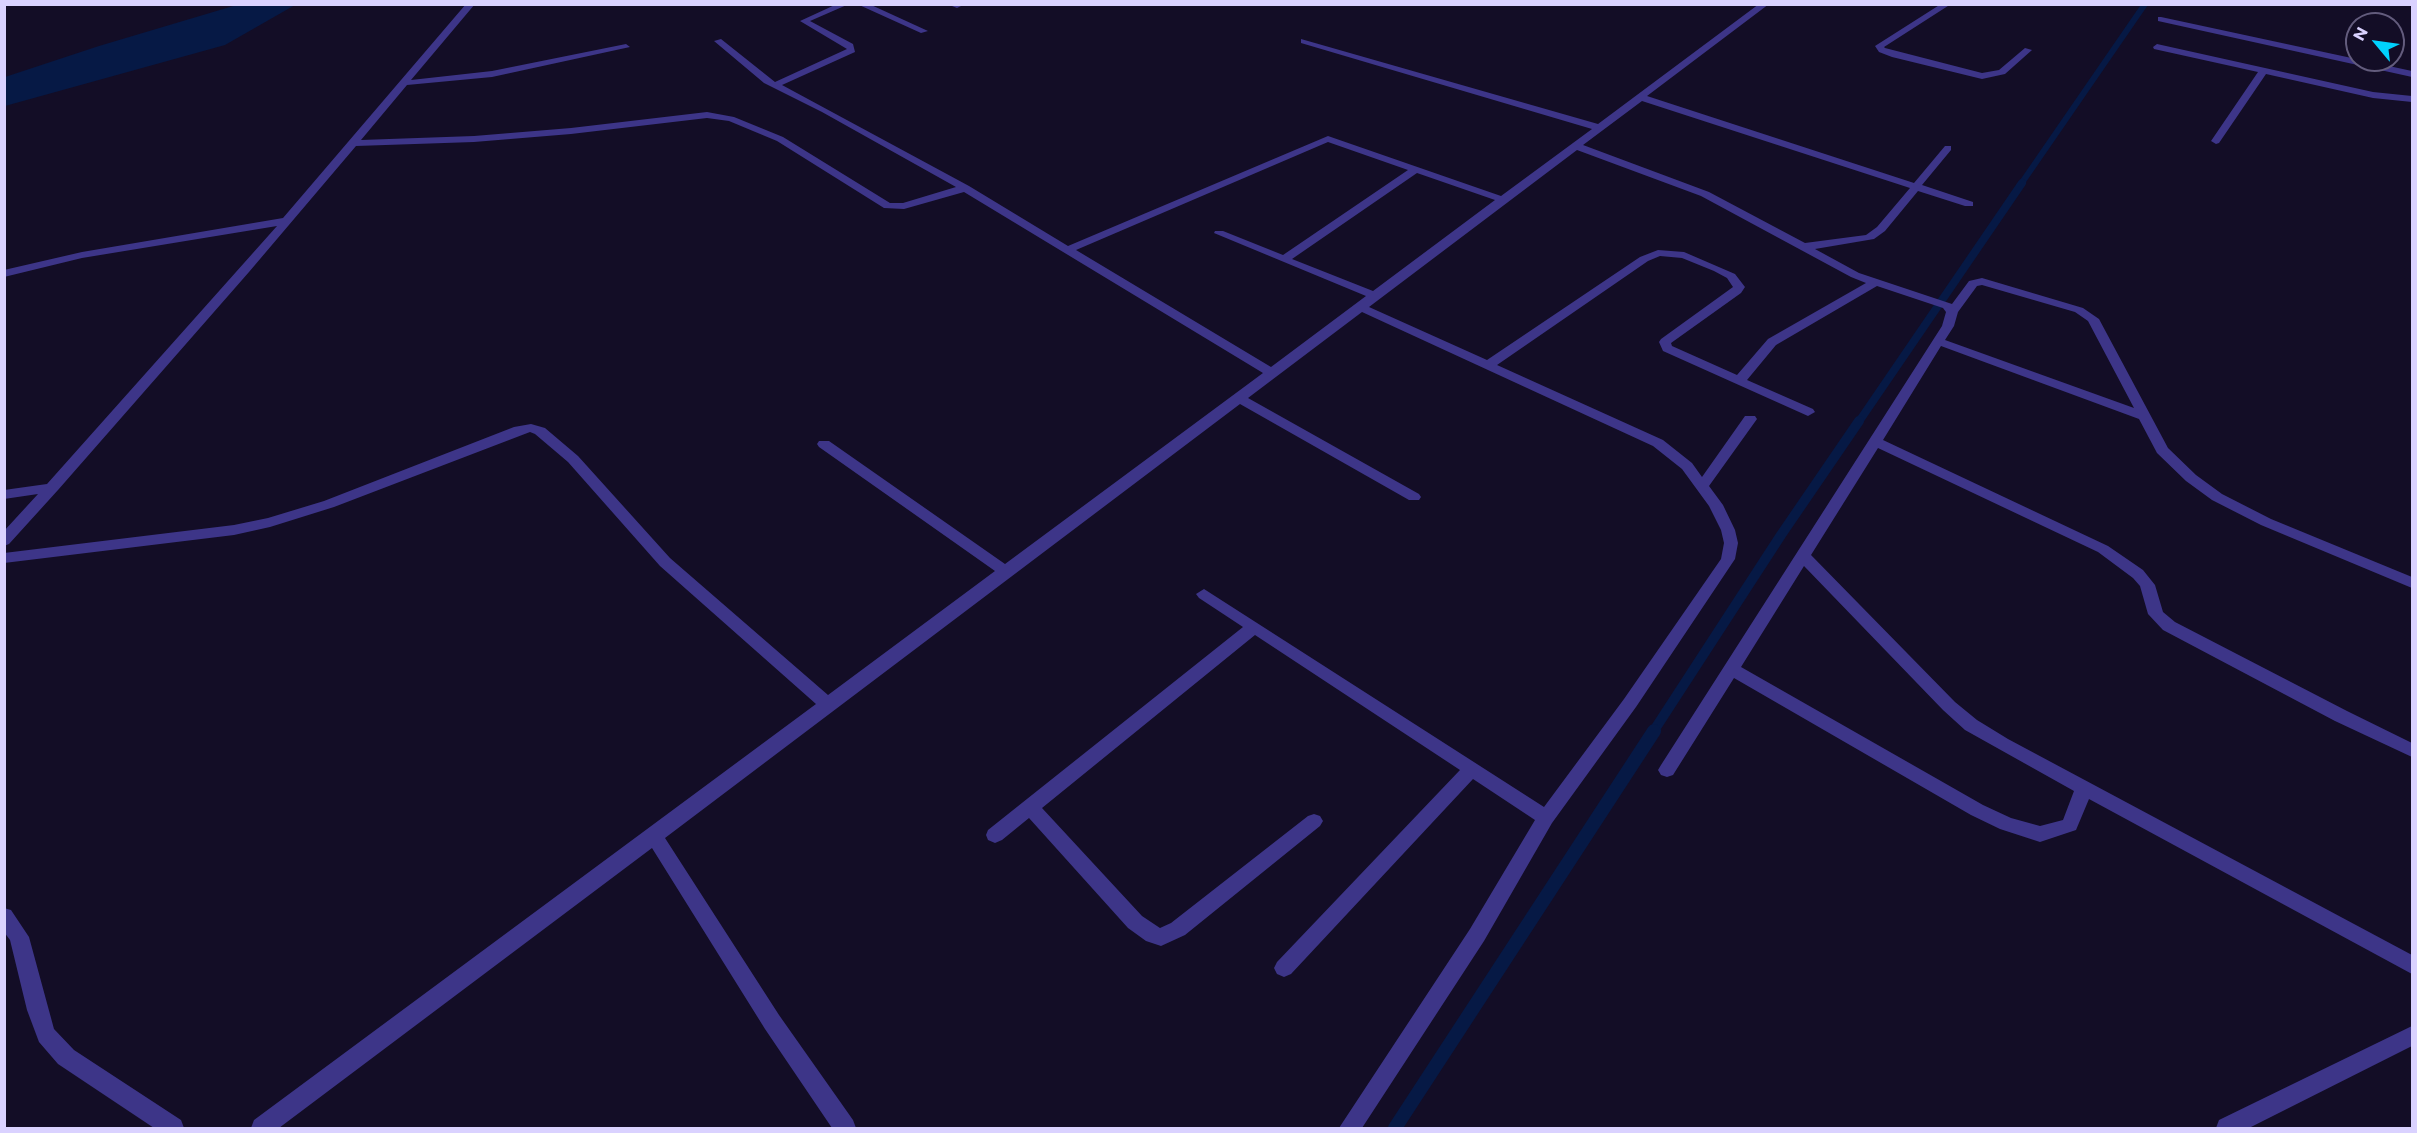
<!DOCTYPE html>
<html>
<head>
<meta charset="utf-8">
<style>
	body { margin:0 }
	#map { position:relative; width:2417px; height:1133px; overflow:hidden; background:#130d26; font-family:Montserrat,sans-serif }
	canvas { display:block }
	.frame { position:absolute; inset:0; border:6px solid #dad2ff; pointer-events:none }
	.north { position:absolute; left:2345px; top:12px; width:60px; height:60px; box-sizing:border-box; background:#130d26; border:2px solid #635c7d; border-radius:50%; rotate:299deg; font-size:16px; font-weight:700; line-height:24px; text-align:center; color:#dad2ff }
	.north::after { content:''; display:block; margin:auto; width:21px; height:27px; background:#00d2fd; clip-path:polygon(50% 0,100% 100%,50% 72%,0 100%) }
</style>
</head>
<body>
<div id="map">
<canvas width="2417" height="1133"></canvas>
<div class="frame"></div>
<div class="north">N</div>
</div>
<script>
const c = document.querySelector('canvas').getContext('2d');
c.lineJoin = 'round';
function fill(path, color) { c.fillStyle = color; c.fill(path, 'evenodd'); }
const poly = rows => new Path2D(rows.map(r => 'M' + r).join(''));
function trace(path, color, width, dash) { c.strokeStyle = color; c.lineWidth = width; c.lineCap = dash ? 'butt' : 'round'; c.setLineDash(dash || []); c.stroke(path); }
fill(poly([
	[240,4,295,5,225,45,5,106,5,77,99,46]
]), '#061945');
trace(poly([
	[2021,184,2145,4]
]), '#061945', 6);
trace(poly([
	[1858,423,2022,183]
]), '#061945', 8);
trace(poly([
	[1653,732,1781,535,1859,421]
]), '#061945', 10);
trace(poly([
	[1395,1128,1654,731]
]), '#061945', 14);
fill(poly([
	[466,4,475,4,411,80,492,71,626,44,630,47,492,77,407,85,361,140,474,136,571,128,707,112,734,117,783,137,890,203,903,203,956,187,822,112,764,83,714,41,721,39,775,82,847,49,800,21,837,4,849,4,810,21,853,44,855,52,782,85,969,186,1068,246,1328,136,1501,196,1592,129,1301,43,1301,39,1598,124,1759,4,1769,4,1647,96,1914,183,1945,146,1951,146,1951,150,1922,185,1973,202,1973,206,1965,206,1918,191,1885,231,1874,239,1815,249,1859,273,1952,304,1969,281,1982,278,2083,308,2099,319,2168,448,2196,475,2222,494,2271,519,2412,577,2412,588,2261,525,2212,500,2186,481,2157,453,2139,419,1941,346,1883,440,2108,546,2143,570,2155,585,2163,612,2175,622,2347,711,2412,743,2412,757,2335,721,2163,630,2148,614,2140,586,2133,578,2098,552,1878,448,1811,555,1955,702,1977,720,2008,739,2412,955,2412,974,2089,799,2076,830,2040,842,2000,829,1971,815,1734,678,1673,775,1667,777,1661,775,1658,770,1661,765,1942,326,1946,312,1943,308,1877,286,1776,345,1747,380,1813,409,1815,412,1808,416,1663,351,1659,342,1661,339,1733,287,1727,278,1714,271,1682,258,1660,256,1648,261,1497,365,1663,440,1692,463,1702,477,1745,416,1755,416,1757,419,1709,486,1723,505,1735,530,1738,543,1735,559,1636,707,1552,823,1484,941,1362,1128,1339,1128,1470,929,1535,820,1473,779,1291,974,1284,977,1277,974,1274,968,1277,962,1460,770,1255,635,1042,808,1142,916,1160,928,1171,923,1308,816,1314,814,1320,816,1323,821,1320,826,1185,935,1161,946,1146,941,1128,928,1029,818,1002,840,995,843,988,840,986,835,988,830,1243,627,1199,598,1196,594,1204,589,1544,807,1624,699,1721,559,1724,543,1721,530,1709,506,1682,469,1653,446,1362,312,1248,398,1419,494,1421,497,1419,500,1409,500,1240,404,665,838,779,1015,853,1120,856,1128,832,1128,765,1029,652,848,279,1128,251,1128,254,1120,816,704,660,566,568,462,535,434,530,432,334,507,270,527,234,535,4,563,4,553,234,525,268,518,324,501,514,427,531,424,545,428,578,456,670,558,828,695,995,571,819,447,817,444,819,441,829,441,1005,564,1263,373,964,192,904,209,884,208,777,141,729,121,707,118,571,134,474,142,356,146,249,272,58,490,9,544,4,546,4,531,38,494,4,499,4,490,47,484,277,226,82,258,4,277,4,270,82,252,283,218,466,4],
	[1642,101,1910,188,1877,227,1866,235,1805,243,1709,192,1583,145,1642,101],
	[1328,142,1408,170,1283,255,1223,231,1215,231,1214,233,1366,296,1271,367,1076,250,1328,142],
	[1577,150,1701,196,1851,277,1866,283,1768,339,1737,375,1672,346,1671,343,1741,293,1745,287,1735,274,1684,252,1658,250,1640,257,1487,360,1369,307,1577,150],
	[1417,173,1495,200,1373,291,1292,259,1417,173],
	[1982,285,2075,312,2088,321,2134,408,1945,340,1954,326,1958,312,1977,286,1982,285],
	[1804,566,1943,710,1965,730,2074,791,2063,820,2040,826,2011,818,1983,805,1741,667,1804,566],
	[857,4,869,4,928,31,921,33,857,4],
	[947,4,960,4,961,6,957,8,947,4],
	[1941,4,1951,4,1884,47,1885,48,1982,73,1999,70,2025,48,2032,50,2005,74,1982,79,1892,57,1879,52,1875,46,1941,4],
	[2161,17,2412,71,2412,77,2158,21,2158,17,2161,17],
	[2157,44,2373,92,2412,96,2412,102,2373,98,2266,74,2219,143,2216,144,2211,141,2258,72,2154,49,2153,47,2157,44],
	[4,908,11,910,29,937,54,1029,74,1050,181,1120,184,1128,154,1128,58,1064,39,1042,27,1010,10,940,4,932,4,908],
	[2412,1026,2412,1046,2249,1128,2216,1128,2219,1120,2412,1026]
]), '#3d3588');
</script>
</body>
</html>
